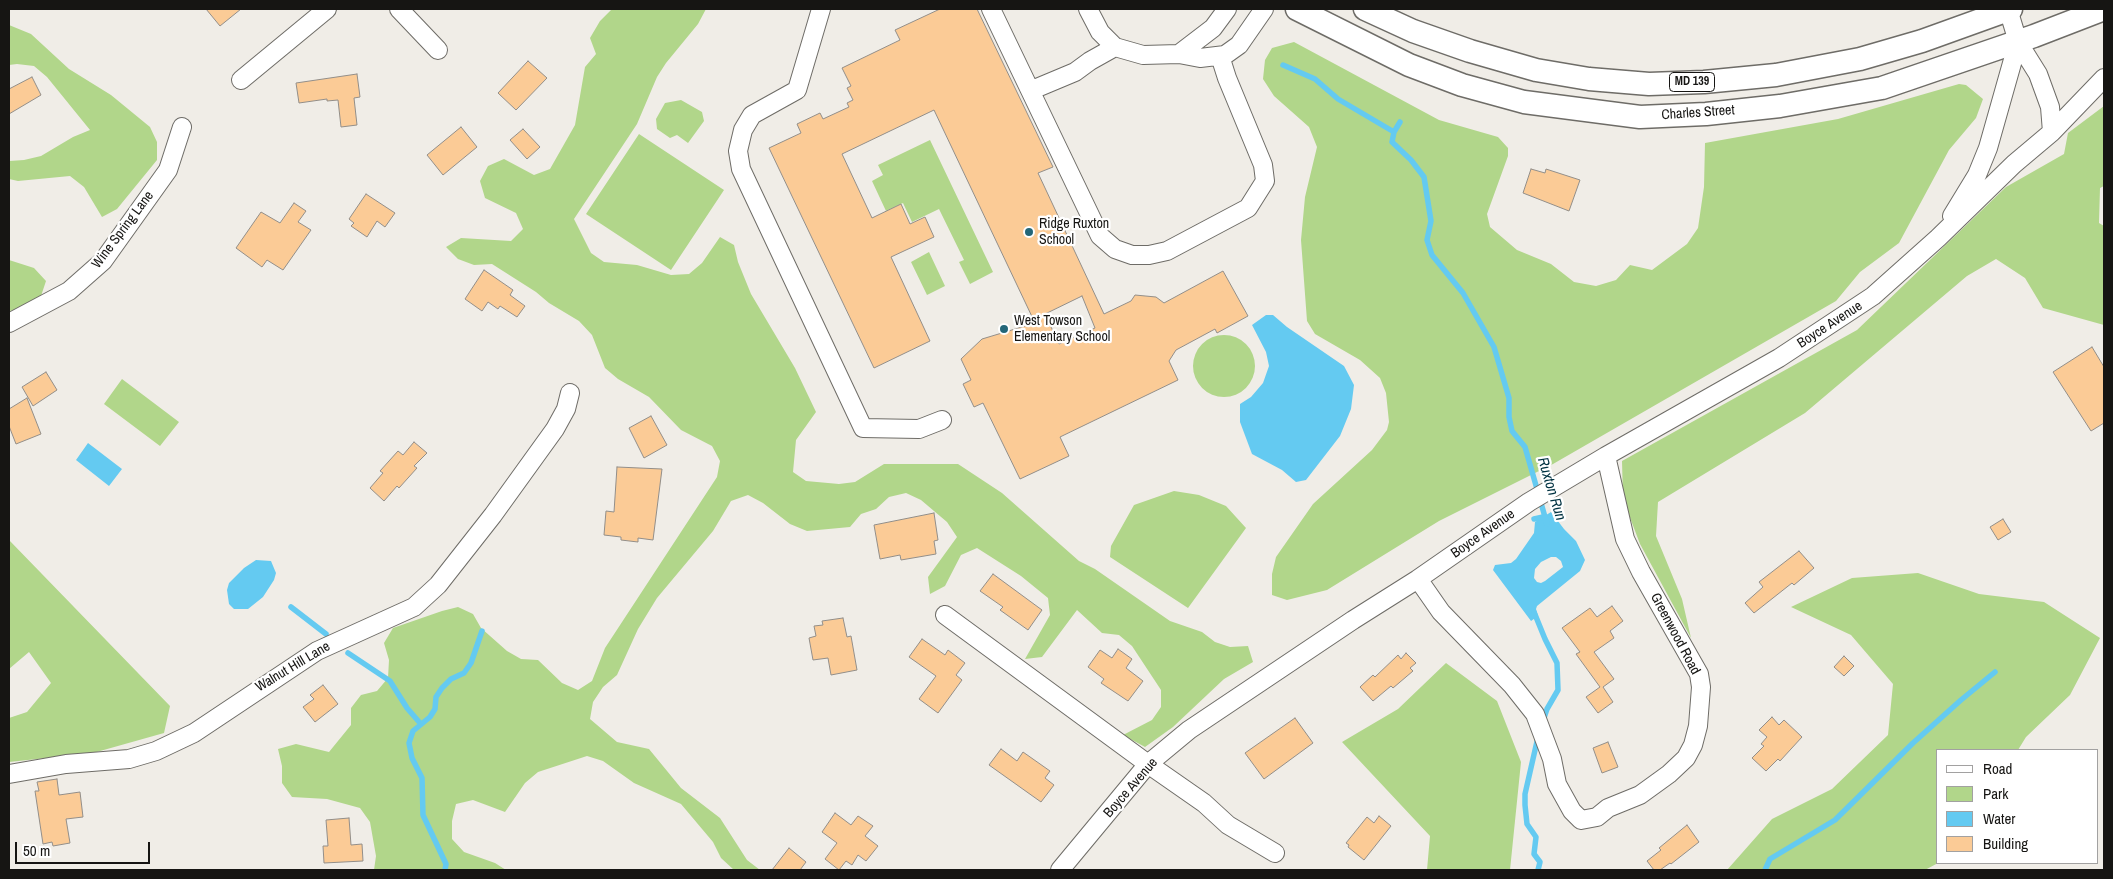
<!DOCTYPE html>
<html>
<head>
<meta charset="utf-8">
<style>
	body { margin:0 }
	#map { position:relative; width:2113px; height:879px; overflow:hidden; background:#f0ede7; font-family:"Archivo Narrow",sans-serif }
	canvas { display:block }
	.frame { position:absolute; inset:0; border:10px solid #161513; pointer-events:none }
	.legend { position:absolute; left:1936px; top:749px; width:162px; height:115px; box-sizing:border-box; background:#fff; border:1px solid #a2a1a1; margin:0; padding:6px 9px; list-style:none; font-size:15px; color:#161513 }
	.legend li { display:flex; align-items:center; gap:10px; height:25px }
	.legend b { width:25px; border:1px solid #a2a1a1 }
	.scale { position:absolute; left:15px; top:842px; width:135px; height:22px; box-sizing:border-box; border:2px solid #161513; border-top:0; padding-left:6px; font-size:15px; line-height:18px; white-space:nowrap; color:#161513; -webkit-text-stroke:4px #fff; paint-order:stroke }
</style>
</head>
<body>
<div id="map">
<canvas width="2113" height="879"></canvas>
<div class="frame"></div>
<ul class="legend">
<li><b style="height:6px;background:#fff"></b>Road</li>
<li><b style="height:14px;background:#b1d68a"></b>Park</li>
<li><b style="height:14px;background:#64caf1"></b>Water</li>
<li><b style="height:14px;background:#fbcb96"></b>Building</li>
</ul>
<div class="scale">50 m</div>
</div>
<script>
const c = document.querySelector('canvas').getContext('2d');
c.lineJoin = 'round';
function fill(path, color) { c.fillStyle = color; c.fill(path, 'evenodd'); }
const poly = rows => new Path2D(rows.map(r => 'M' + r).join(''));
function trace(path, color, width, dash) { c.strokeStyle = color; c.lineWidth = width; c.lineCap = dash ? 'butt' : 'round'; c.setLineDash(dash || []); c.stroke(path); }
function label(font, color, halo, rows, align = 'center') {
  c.font = font + ' "Archivo Narrow",sans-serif'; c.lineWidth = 4.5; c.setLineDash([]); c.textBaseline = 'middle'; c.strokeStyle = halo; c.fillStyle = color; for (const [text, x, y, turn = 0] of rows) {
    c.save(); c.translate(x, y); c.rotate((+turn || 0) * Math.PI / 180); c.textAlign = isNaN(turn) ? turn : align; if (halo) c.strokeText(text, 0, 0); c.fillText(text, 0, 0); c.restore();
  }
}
fill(poly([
	[612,9,706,9,698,24,666,63,657,77,637,124,574,219,591,253,604,262,637,265,671,275,689,274,702,263,720,237,734,245,738,262,751,294,795,368,816,412,796,440,793,472,806,481,839,484,855,482,884,464,958,464,1002,493,1079,561,1095,569,1170,621,1202,632,1215,642,1230,647,1248,646,1253,662,1224,679,1173,727,1145,747,1123,735,1152,720,1161,707,1161,690,1132,646,1119,635,1102,633,1077,610,1042,657,1025,659,1050,615,1048,598,1021,576,977,548,961,555,945,586,930,594,928,577,957,537,947,522,921,500,906,493,889,497,876,509,861,514,850,527,807,531,790,524,763,503,748,495,731,501,713,531,657,598,638,629,617,675,603,687,593,702,590,719,617,742,649,749,681,788,720,818,747,860,760,870,734,870,721,858,713,842,681,804,634,783,603,761,587,756,538,772,525,783,505,812,473,800,456,804,452,821,452,839,464,852,495,863,506,870,374,870,376,856,370,822,360,808,327,799,292,797,282,783,282,766,278,749,296,744,329,752,351,725,351,708,361,695,377,691,388,678,389,660,384,643,393,628,442,611,458,607,473,614,481,628,507,651,521,659,538,660,562,683,578,690,592,681,605,648,717,477,720,461,712,446,681,430,649,397,618,379,605,368,592,335,579,321,549,303,536,292,492,264,474,265,458,259,446,247,461,238,511,241,523,229,516,213,485,198,480,181,488,166,504,159,534,175,550,169,575,125,585,67,596,54,590,38,600,21],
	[9,25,31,34,69,69,111,95,150,127,157,142,157,160,117,209,102,217,84,187,70,176,18,181,9,179,9,161,24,160,41,156,73,137,90,130,47,77,34,66,17,64,9,65],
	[1294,42,1439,120,1498,137,1508,148,1508,156,1487,214,1490,227,1517,250,1551,264,1574,282,1596,286,1616,280,1630,265,1652,270,1687,244,1698,228,1704,187,1705,143,1838,119,1959,84,1966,85,1983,99,1976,118,1949,150,1899,243,1860,272,1836,301,1553,464,1439,521,1327,590,1287,600,1272,595,1272,574,1276,557,1313,504,1372,450,1387,430,1389,422,1386,393,1380,378,1360,360,1315,334,1307,321,1301,240,1305,197,1317,147,1309,127,1274,96,1263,79,1265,60,1272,48],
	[681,100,702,112,704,121,688,143,677,135,670,138,657,129,656,119,665,103],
	[2104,106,2104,186,2100,188,2099,223,2104,226,2104,325,2043,308,2025,278,1996,259,1967,276,1805,413,1658,502,1656,536,1682,599,1691,638,1640,544,1623,499,1622,461,1857,330,2006,187,2064,154,2068,133],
	[639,134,724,190,671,270,586,214],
	[930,140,993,272,970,284,959,262,964,260,939,209,912,222,903,203,886,211,872,181,883,175,878,165],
	[929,252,945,286,927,295,911,262],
	[9,260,34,268,46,281,41,296,27,308,9,311],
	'1193 366a31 31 0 1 1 62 0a31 31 0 1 1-62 0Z',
	[122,379,179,422,160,446,104,404],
	[1174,491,1199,495,1226,506,1246,528,1188,608,1110,557,1111,546,1134,505],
	[9,540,170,706,164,733,93,753,9,762,9,718,27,712,51,683,29,652,9,669],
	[1918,573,1979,594,2044,602,2100,638,2070,695,2026,737,2018,750,1937,750,1938,863,1925,870,1727,870,1772,819,1832,789,1888,735,1893,684,1851,635,1791,607,1852,578],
	[1446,663,1497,701,1521,762,1510,870,1427,870,1430,836,1342,742,1398,709]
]), '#b1d68a');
fill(poly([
	[1266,315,1273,315,1287,327,1344,366,1354,385,1351,409,1340,436,1306,480,1296,482,1282,470,1252,454,1240,422,1240,404,1251,397,1263,383,1269,366,1266,352,1252,325],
	[88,443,122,469,109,486,76,460],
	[1551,512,1564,529,1576,541,1585,560,1580,571,1537,606,1536,609,1538,616,1531,621,1493,570,1495,565,1511,563,1516,559,1534,533,1535,522],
	[1551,557,1556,557,1561,561,1563,567,1545,581,1541,583,1537,582,1534,578,1535,569,1541,562],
	[256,560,271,561,276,573,274,580,263,597,248,609,234,609,229,604,227,590,229,583,244,568]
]), '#64caf1');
trace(poly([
	[1283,65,1315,79,1338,99,1394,132],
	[1400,122,1394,132,1392,142,1411,160,1424,177,1431,221,1427,240,1432,255,1463,293,1494,347,1509,398,1509,417,1512,431,1525,447,1547,524],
	[1534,519,1543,517],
	[291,607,326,634],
	[1534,612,1545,639,1557,663,1558,690,1547,709,1543,721],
	[348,653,390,681,407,708,420,723],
	[1538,737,1525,794,1525,805,1527,824,1536,837,1534,854,1540,862,1538,870],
	[445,870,446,864,423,815,422,778,412,758,409,743,413,731,430,717,435,709,436,697,442,688,451,679,464,673,471,663,482,631],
	[1765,870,1770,859,1835,820,1913,743,1961,700,1995,672]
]), '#64caf1', 5.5);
const building = poly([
	[206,9,241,9,220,26,206,9],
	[940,9,977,9,1053,167,1038,173,1104,314,1131,301,1135,295,1156,297,1164,303,1223,271,1248,316,1217,333,1215,329,1176,350,1169,361,1178,380,1060,437,1069,456,1020,479,983,403,974,407,963,384,971,380,961,359,982,339,1035,323,934,110,842,154,872,218,901,204,910,224,925,217,934,237,891,257,930,341,874,368,769,148,801,133,797,124,820,113,823,119,849,107,847,103,853,100,847,88,851,86,842,68,900,40,895,30,940,9],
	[1082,296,1095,328,1059,344,1045,314,1082,296],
	[528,61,547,78,516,110,498,93,528,61],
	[357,74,360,97,354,98,357,125,341,127,338,100,327,101,327,99,299,103,296,83,357,74],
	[32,77,41,95,9,114,9,89,32,77],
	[461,127,477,147,443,175,427,155,461,127],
	[523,129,540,147,527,159,510,140,523,129],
	[1531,169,1545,173,1546,169,1580,180,1569,211,1523,193,1531,169],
	[366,194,395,213,385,227,377,221,367,237,351,226,354,223,349,219,366,194],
	[294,203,306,211,298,222,311,230,283,270,267,260,262,267,236,248,261,212,280,223,294,203],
	[484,270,513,290,510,295,525,306,517,317,500,306,498,309,488,302,482,311,465,299,484,270],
	[2092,347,2104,367,2104,423,2091,431,2053,372,2092,347],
	[46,372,57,390,33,406,22,387,46,372],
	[27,398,41,434,16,444,9,426,9,409,27,398],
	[651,416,667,445,644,458,629,428,651,416],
	[414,442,427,453,414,466,417,468,399,488,397,486,384,501,370,488,383,473,380,471,398,451,403,455,414,442],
	[617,467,662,469,653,540,638,538,638,542,621,540,621,537,604,535,606,511,614,512,617,467],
	[934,513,938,540,934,541,936,554,901,560,900,555,880,559,874,525,934,513],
	[2003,519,2011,532,1998,540,1990,527,2003,519],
	[1799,551,1814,568,1794,585,1792,583,1754,613,1745,603,1763,587,1759,582,1799,551],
	[993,574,1042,610,1028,630,1000,610,1003,607,980,591,993,574],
	[1612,606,1623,621,1610,631,1614,638,1594,652,1614,679,1603,687,1613,702,1598,713,1586,697,1600,687,1576,654,1580,652,1562,628,1590,608,1597,617,1612,606],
	[843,618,847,637,851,636,857,670,831,675,828,658,813,660,809,638,816,636,814,626,823,625,822,621,843,618],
	[922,639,945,655,948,650,965,663,956,675,962,680,938,713,919,699,936,676,909,657,922,639],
	[1118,649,1132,659,1126,668,1143,681,1128,701,1101,683,1104,679,1088,667,1100,650,1112,658,1118,649],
	[1406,653,1416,663,1410,668,1413,671,1393,688,1391,686,1373,701,1360,687,1373,675,1375,677,1398,655,1401,659,1406,653],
	[1844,656,1854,666,1844,676,1834,667,1844,656],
	[323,685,338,704,315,722,303,707,314,699,310,695,323,685],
	[1772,717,1779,725,1784,720,1802,737,1780,761,1778,759,1766,771,1752,758,1764,746,1761,744,1767,737,1759,730,1772,717],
	[1295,718,1313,743,1264,779,1245,753,1295,718],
	[1608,742,1618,767,1602,773,1593,748,1608,742],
	[1001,749,1017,761,1023,752,1050,771,1045,778,1054,785,1041,802,989,765,1001,749],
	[57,779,59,795,80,792,83,817,66,819,70,843,53,846,52,842,43,844,35,791,39,791,37,782,57,779],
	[835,813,851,825,858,816,873,826,865,836,878,846,866,861,858,855,852,865,846,861,839,870,825,859,837,843,822,832,835,813],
	[1379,816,1391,826,1364,860,1348,847,1349,845,1346,843,1367,817,1374,823,1379,816],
	[349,818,351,845,362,844,363,861,324,863,323,846,328,846,326,820,349,818],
	[1687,825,1699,842,1671,864,1670,863,1660,870,1654,870,1647,861,1661,850,1659,848,1687,825],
	[789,848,806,862,800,870,772,870,789,848]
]);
fill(building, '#fbcb96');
trace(building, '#928e89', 1);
const minor = poly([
	[399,9,438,50],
	[821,9,797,90,752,115,743,130,738,151,741,169,863,428,919,429,942,420],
	[991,9,1100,236,1115,249,1132,255,1149,255,1167,251,1248,208,1265,181,1263,165,1227,78,1220,56],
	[1088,9,1100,32,1115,47,1143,55,1179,54,1200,58,1225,55,1239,45,1264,9],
	[2008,9,2018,42,2038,74,2050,107,2052,132],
	[1179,54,1213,28,1227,9],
	[241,80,327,9],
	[1032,90,1075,72,1090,61,1115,47],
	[1952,216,1977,175,1988,148,2018,42],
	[9,323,69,291,103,261,168,170,182,127],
	[1418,579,1441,612,1512,685,1535,714,1552,759,1557,784,1572,811,1581,820,1597,817,1608,808,1640,795,1669,774,1686,758,1693,745,1698,726,1701,687,1699,674,1641,572,1625,539,1606,456],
	[945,615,1148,764,1204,803,1228,825,1275,853],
	[9,774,66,764,129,759,156,751,194,733,317,651,414,607,438,585,493,515,555,429,566,409,570,393],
	[1060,870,1148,764,1189,730,1353,620,1418,579,1529,502,1606,456,1779,358,1873,296,1938,238,2014,164,2052,132,2104,78]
]);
const major = poly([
	[1297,9,1409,65,1462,85,1524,102,1640,117,1706,114,1780,106,1882,88,2034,36,2104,9],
	[1365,9,1413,31,1470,51,1536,70,1589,79,1649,84,1704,82,1776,75,1860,59,1922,41,2011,9]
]);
trace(minor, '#6e6c67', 20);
trace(major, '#6e6c67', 25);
trace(minor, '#fff', 18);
trace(major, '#fff', 22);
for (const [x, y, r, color] of [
	[1029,232,5,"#236678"],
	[1004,329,5,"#236678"]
]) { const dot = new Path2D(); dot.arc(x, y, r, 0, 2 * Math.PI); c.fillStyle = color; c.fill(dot); trace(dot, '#fff', 2); }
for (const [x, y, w] of [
	[1692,82,45]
]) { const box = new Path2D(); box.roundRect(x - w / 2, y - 9.5, w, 19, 4); c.fillStyle = '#fff'; c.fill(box); trace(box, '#161513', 1); }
label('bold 12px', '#161513', null, [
	["MD 139",1692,82]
]);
label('14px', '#161513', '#fff', [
	["Charles Street",1698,113,-4],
	["Wine Spring Lane",123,230,-53],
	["Boyce Avenue",1830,325,-33],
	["Boyce Avenue",1483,534,-35],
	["Greenwood Road",1675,634,62],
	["Walnut Hill Lane",293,667,-31],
	["Boyce Avenue",1131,788,-49]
]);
label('14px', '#161513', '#fff', [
	["Ridge Ruxton",1039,224],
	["School",1039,240],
	["West Towson",1014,321],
	["Elementary School",1014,337]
], 'left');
label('italic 15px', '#003241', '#fff', [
	["Ruxton Run",1551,489,73]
]);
</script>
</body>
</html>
